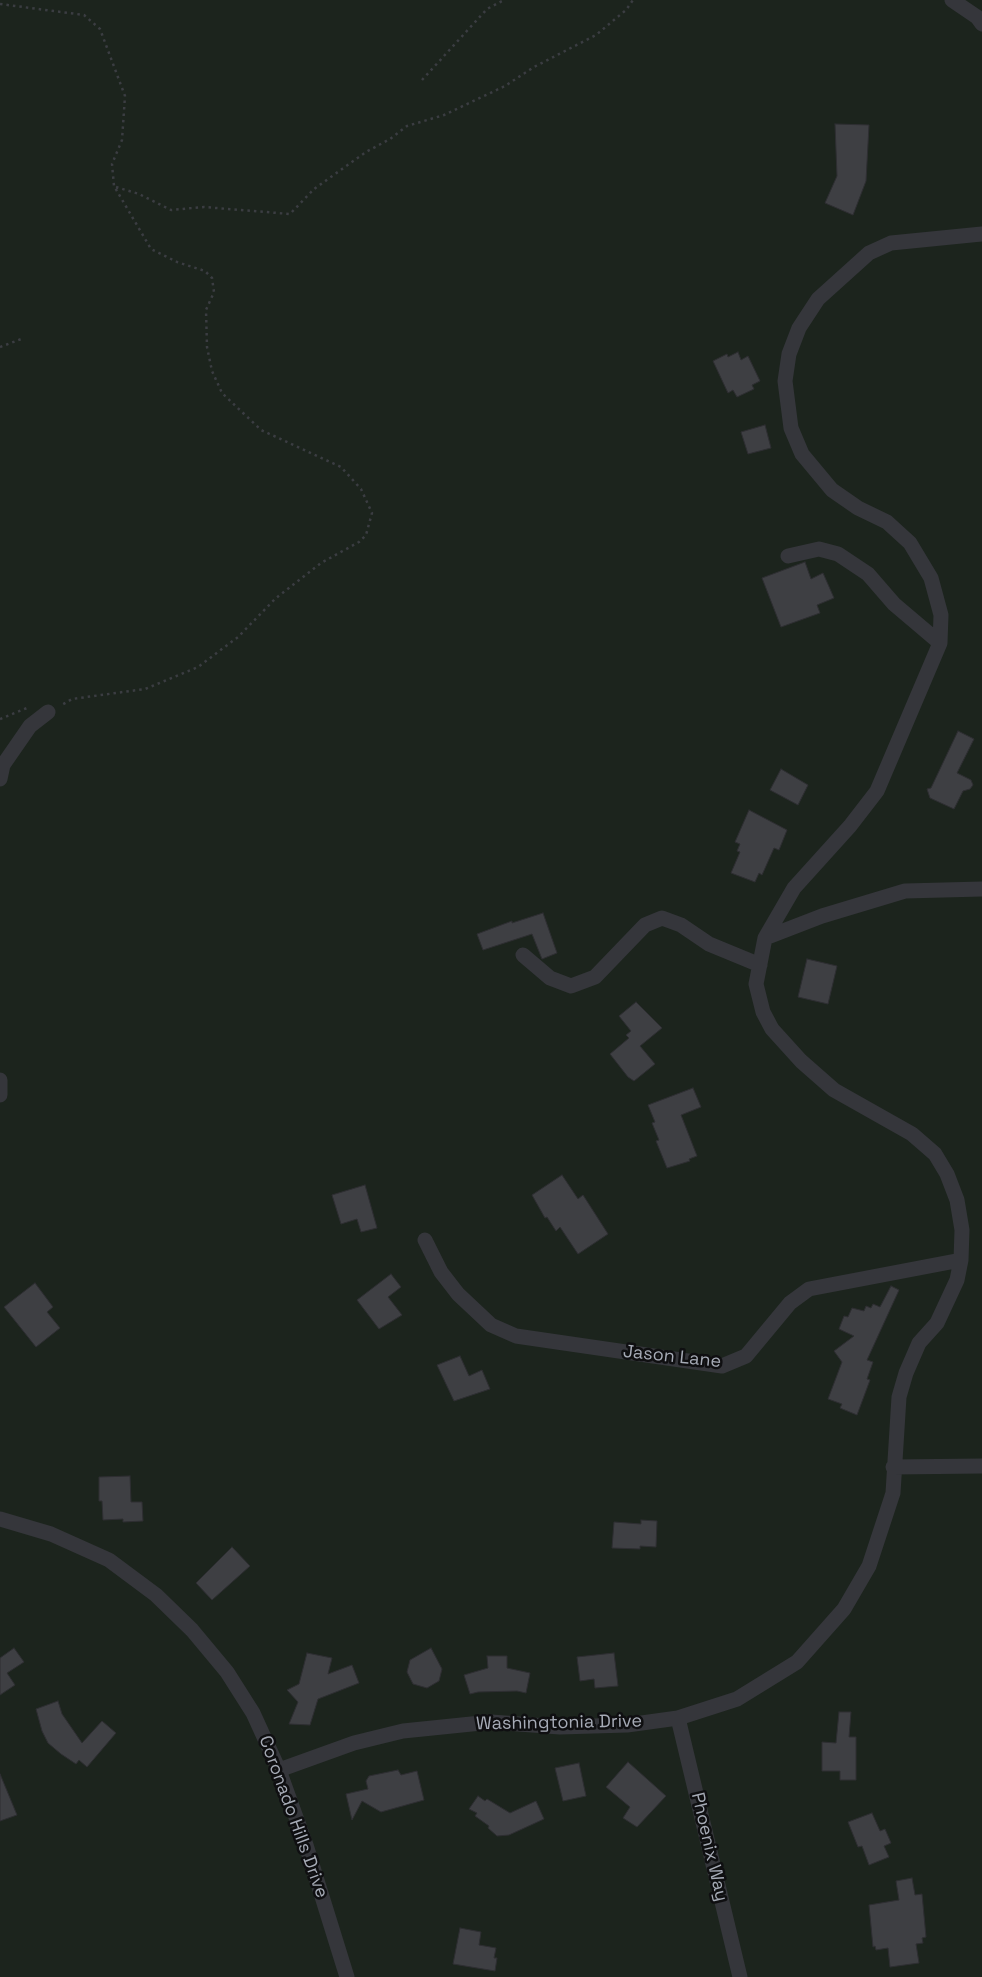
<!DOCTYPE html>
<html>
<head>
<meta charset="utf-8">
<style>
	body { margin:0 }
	canvas { display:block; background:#141416 }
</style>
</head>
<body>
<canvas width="982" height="1977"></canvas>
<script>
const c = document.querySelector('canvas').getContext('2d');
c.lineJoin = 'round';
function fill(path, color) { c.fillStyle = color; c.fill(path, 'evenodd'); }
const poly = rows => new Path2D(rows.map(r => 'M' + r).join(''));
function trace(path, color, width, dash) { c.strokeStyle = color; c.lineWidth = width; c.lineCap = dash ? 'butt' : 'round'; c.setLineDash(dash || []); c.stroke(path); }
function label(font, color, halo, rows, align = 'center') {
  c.font = font + ' "Space Grotesk",sans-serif'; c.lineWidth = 5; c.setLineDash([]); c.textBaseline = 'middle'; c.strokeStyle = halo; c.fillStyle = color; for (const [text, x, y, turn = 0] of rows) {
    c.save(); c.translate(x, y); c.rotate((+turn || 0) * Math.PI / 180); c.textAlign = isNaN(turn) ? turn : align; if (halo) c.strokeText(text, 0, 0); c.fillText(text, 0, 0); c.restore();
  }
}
fill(poly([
	[0,0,982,0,982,1977,0,1977]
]), '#1c241d');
const building = poly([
	[835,124,869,125,866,181,853,215,825,203,837,176,835,124],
	[738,352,741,360,748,356,760,381,752,385,754,389,737,397,733,390,728,393,713,361,727,354,728,357,738,352],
	[765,425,771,448,748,454,741,432,765,425],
	[805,562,811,579,823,573,834,598,817,605,820,613,781,627,762,578,805,562],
	[958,731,974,739,957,773,971,780,973,785,970,789,963,791,954,809,930,798,927,789,931,788,958,731],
	[781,769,808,785,798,805,770,790,781,769],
	[749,810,787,830,779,850,774,848,762,875,759,873,755,882,731,873,740,852,737,851,740,844,735,842,749,810],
	[543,913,557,953,542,959,532,934,483,950,477,934,512,921,512,923,543,913],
	[807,959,837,966,828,1004,798,997,807,959],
	[636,1002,662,1028,640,1046,655,1064,634,1081,628,1077,610,1054,629,1038,626,1035,631,1031,619,1016,636,1002],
	[693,1088,701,1107,681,1115,697,1156,689,1159,690,1161,667,1168,656,1141,659,1140,652,1123,655,1122,648,1105,693,1088],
	[562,1175,578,1199,583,1195,608,1234,578,1254,560,1227,556,1231,547,1217,545,1218,532,1195,562,1175],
	[365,1185,377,1228,361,1232,357,1219,341,1224,332,1195,365,1185],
	[391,1274,401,1287,388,1297,402,1315,379,1329,357,1300,391,1274],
	[35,1283,53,1307,47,1312,60,1328,36,1347,4,1307,35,1283],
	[891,1286,899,1290,867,1360,873,1362,867,1379,870,1380,857,1415,840,1408,842,1404,828,1399,842,1362,834,1351,854,1336,839,1329,844,1316,848,1317,852,1308,864,1311,866,1306,871,1308,873,1304,880,1307,891,1286],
	[460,1356,469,1376,482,1370,490,1389,454,1401,437,1365,460,1356],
	[130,1476,131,1502,142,1502,143,1521,123,1522,123,1519,103,1520,102,1501,99,1501,99,1477,130,1476],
	[641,1520,657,1521,656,1547,640,1546,640,1549,612,1548,614,1522,641,1524,641,1520],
	[232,1547,250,1566,212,1600,196,1583,232,1547],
	[14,1648,24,1662,7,1673,15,1685,0,1695,0,1658,14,1648],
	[431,1648,442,1669,439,1681,427,1688,413,1684,407,1672,410,1660,431,1648],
	[307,1653,332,1658,328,1674,352,1665,359,1683,318,1699,310,1725,289,1724,298,1702,287,1690,299,1684,307,1653],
	[614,1653,618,1686,595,1688,594,1679,580,1681,577,1657,614,1653],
	[487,1656,507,1656,507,1668,530,1673,526,1693,517,1691,478,1692,470,1694,464,1675,488,1668,487,1656],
	[58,1701,62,1714,82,1743,102,1721,116,1733,87,1767,79,1760,76,1764,61,1754,48,1743,42,1731,36,1709,58,1701],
	[839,1712,851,1712,849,1737,856,1737,856,1780,840,1780,840,1771,822,1771,822,1742,836,1743,839,1712],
	[628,1762,666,1796,637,1827,623,1818,630,1807,606,1787,628,1762],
	[579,1763,586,1796,563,1801,555,1768,579,1763],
	[398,1770,401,1775,417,1771,424,1800,381,1812,362,1801,352,1820,346,1794,368,1789,366,1781,369,1776,398,1770],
	[0,1774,17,1815,0,1821,0,1774],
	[478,1796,485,1801,487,1799,510,1813,536,1801,544,1819,509,1835,497,1836,488,1828,489,1826,475,1816,477,1813,469,1809,478,1796],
	[872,1813,880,1831,885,1829,891,1843,884,1846,889,1857,869,1865,862,1846,858,1847,848,1822,872,1813],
	[912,1878,915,1895,922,1894,926,1937,922,1938,923,1943,916,1944,919,1963,890,1967,888,1948,876,1950,875,1946,873,1947,869,1905,899,1900,896,1881,912,1878],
	[460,1928,481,1932,479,1945,496,1948,494,1958,497,1958,495,1971,453,1964,460,1928]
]);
fill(building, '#3e3f43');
trace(building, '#2e2e32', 1);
trace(poly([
	[0,4,84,15,100,29,125,96,122,140,112,164,114,186,151,249,177,262,205,271,212,278,214,292,206,310,207,347,212,371,222,393,261,430,341,467,361,489,372,513,366,535,359,542,321,563,276,598,238,637,198,667,145,689,72,699,60,706],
	[422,80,487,9,504,0],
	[116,187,139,194,171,210,204,207,290,214,314,189,366,152,390,139,407,126,444,115,505,86,534,67,596,35,626,10,633,0],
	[0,347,24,338],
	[0,719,27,708]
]), '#3b3d42', 2.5, [2.5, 4]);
trace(poly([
	[952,0,977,17,982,24],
	[788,556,819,549,838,554,868,574,894,604,940,643],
	[0,779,3,765,30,726,48,712],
	[765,938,822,916,905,891,982,889],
	[523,955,550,978,571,986,595,977,645,925,662,918,681,925,709,944,760,965],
	[0,1080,0,1095],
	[425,1240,441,1272,458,1294,491,1325,516,1336,722,1366,746,1356,790,1303,809,1289,961,1260],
	[893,1467,982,1466],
	[0,1519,51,1534,109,1560,156,1595,192,1630,227,1672,253,1713,279,1770,306,1845,347,1977],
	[678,1718,740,1977],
	[279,1770,354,1743,403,1731,491,1722,560,1727,627,1725,678,1718,737,1699,797,1662,844,1609,869,1566,893,1493,899,1397,906,1373,919,1343,937,1323,957,1280,961,1260,962,1230,957,1200,947,1174,935,1154,912,1134,834,1090,801,1061,772,1029,763,1012,756,984,765,938,794,888,850,826,877,791,940,643,941,615,931,578,910,543,887,522,858,508,832,490,802,454,791,428,785,381,789,354,799,328,818,299,869,253,891,243,982,234]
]), '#35363b', 15);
label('18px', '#a6abb6', '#0f0f11', [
	["Jason Lane",672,1357,6],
	["Washingtonia Drive",559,1723,-1],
	["Coronado Hills Drive",293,1817,70],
	["Phoenix Way",709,1847,77]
]);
</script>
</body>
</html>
